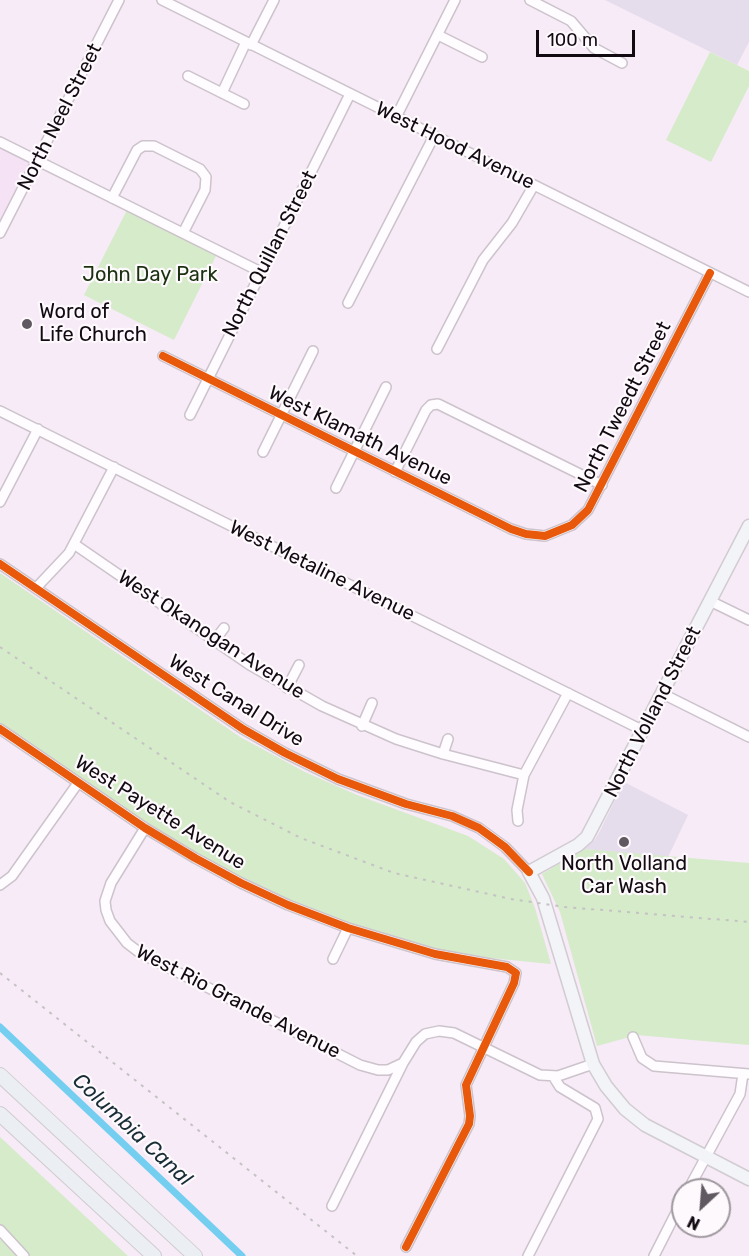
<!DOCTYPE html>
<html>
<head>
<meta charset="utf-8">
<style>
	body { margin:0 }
	#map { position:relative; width:749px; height:1256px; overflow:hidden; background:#f6ebf6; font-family:Rubik,sans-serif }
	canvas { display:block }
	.north { position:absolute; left:671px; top:1178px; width:60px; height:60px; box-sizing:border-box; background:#fef9fd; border:2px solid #9f999f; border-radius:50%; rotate:206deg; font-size:16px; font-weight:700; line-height:24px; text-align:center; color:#110a11 }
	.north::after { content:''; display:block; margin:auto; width:21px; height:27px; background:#615961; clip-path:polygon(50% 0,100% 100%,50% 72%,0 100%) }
	.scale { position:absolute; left:536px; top:30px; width:99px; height:27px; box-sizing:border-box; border:3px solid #110a11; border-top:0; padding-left:8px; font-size:18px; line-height:21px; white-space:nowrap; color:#110a11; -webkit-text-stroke:4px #fef9fd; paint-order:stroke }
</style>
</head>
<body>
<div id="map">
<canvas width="749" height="1256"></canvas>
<div class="north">N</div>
<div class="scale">100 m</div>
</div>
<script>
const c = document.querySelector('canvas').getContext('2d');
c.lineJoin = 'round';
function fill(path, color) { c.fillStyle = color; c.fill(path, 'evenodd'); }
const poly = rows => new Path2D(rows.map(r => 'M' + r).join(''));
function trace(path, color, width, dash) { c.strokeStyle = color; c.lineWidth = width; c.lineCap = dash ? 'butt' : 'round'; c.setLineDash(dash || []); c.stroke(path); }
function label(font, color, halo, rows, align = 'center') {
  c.font = font + ' Rubik,sans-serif'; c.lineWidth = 4.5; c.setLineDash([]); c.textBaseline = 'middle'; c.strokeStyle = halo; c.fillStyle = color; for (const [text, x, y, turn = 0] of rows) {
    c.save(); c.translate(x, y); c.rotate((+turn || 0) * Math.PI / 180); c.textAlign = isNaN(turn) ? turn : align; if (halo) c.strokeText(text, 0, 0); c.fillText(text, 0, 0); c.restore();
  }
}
fill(poly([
	[605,0,749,0,749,42,737,65],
	[624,782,688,815,668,857,584,849,594,841,600,831]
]), '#e5dcec');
fill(poly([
	[0,142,38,161,0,233]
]), '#f5e2f4');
fill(poly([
	[710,52,749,71,749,86,711,162,666,140],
	[127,210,216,256,174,340,84,295],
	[0,573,240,737,305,772,357,795,468,836,504,859,525,883,535,908,551,964,490,958,432,948,370,931,313,910,254,885,192,851,135,817,0,724],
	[584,849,749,863,749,1045,637,1035,597,1046,560,912,542,874],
	[0,1137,15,1151,128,1256,0,1256]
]), '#d5ebc9');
trace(poly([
	[0,1027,242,1256]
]), '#73cef0', 7);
const minor = poly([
	[162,0,749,292],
	[530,0,571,21,594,48,622,63],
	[438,35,482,57],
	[251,45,274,0],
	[188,76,244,104],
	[222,93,246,42],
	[396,117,455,0],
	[0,142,261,272],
	[112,198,137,150,143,146,154,146,200,169,206,177,205,190,183,233],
	[0,233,119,0],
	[348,303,434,136],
	[437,349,483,260,512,223,534,185],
	[163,356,511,529,526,534,545,536,572,525,588,510,710,273],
	[0,411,644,731],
	[190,415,350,94],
	[263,452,313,351],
	[395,472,426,410,431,405,438,404,602,485],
	[336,488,386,387],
	[0,502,38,429],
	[74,544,250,665,322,706,396,739,443,754,524,775],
	[0,564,243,729,285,753,338,779,406,804,452,816,479,828,505,847,529,872],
	[36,588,69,553,114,467],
	[710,601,749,620],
	[215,640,224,628],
	[287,688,299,665],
	[663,694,749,737],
	[362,726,372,703],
	[0,729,145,828,195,858,241,883,288,905,348,928,435,954,507,967,516,973,514,983,466,1085,470,1116,469,1124,406,1247],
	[443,754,448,739],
	[518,821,517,810,524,775,568,693],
	[145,828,111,883,105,901,106,910,110,921,127,943,140,953,360,1065,378,1070,388,1070,403,1063],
	[0,885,12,876,78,783],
	[333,959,348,928],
	[633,1037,642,1058,654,1066,749,1074],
	[688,1190,740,1094,743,1074],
	[332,1206,403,1063,416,1042,425,1034,439,1031,454,1033,540,1075,558,1076,593,1064],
	[0,1230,24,1256],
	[528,1256,598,1119,595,1108,560,1087,553,1076],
	[654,1256,683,1199]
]);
const major = poly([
	[749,526,587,837,578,845,529,872,543,898,593,1064,606,1086,625,1109,645,1125,749,1179]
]);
const highway = poly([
	[0,1075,195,1256],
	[0,1114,154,1256]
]);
trace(minor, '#ccc3cc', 12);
trace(major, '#d1ccd1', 15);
trace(highway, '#d1ccd1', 16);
trace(minor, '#fefcfe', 9);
trace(major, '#f3f4f8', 12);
trace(highway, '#ebeef3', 14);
trace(poly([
	[0,647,230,802,301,838,394,873,511,899,565,907,749,922],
	[0,973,357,1256]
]), '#c5c2c5', 2, [3, 6]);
trace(poly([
	[163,356,511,529,526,534,545,536,572,525,588,510,710,273],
	[0,564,243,729,285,753,338,779,406,804,452,816,479,828,505,847,529,872],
	[0,729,145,828,195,858,241,883,288,905,348,928,435,954,507,967,516,973,514,983,466,1085,470,1116,469,1124,406,1247]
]), '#e8590c', 8);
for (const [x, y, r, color] of [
	[27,324,6,"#615961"],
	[624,842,6,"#615961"]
]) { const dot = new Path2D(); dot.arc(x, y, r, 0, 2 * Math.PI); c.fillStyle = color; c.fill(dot); trace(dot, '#fef9fd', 2); }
label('20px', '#110a11', '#fef9fd', [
	["North Neel Street",60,117,-63],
	["West Hood Avenue",455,146,26],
	["North Quillan Street",270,254,-63],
	["North Tweedt Street",623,407,-63],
	["West Klamath Avenue",360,436,26],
	["West Metaline Avenue",322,571,26],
	["West Okanogan Avenue",211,635,33],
	["West Canal Drive",236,701,32],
	["North Volland Street",653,712,-63],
	["West Payette Avenue",160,813,32],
	["West Rio Grande Avenue",238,1002,27]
]);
label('20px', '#1a310f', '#fef9fd', [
	["John Day Park",150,275]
]);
label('20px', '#110a11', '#fef9fd', [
	["Word of",39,312],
	["Life Church",39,335],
	["North Volland",624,864,"center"],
	["Car Wash",624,887,"center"]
], 'left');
label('italic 21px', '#172d36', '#fef9fd', [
	["Columbia Canal",132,1130,43]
]);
</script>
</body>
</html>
